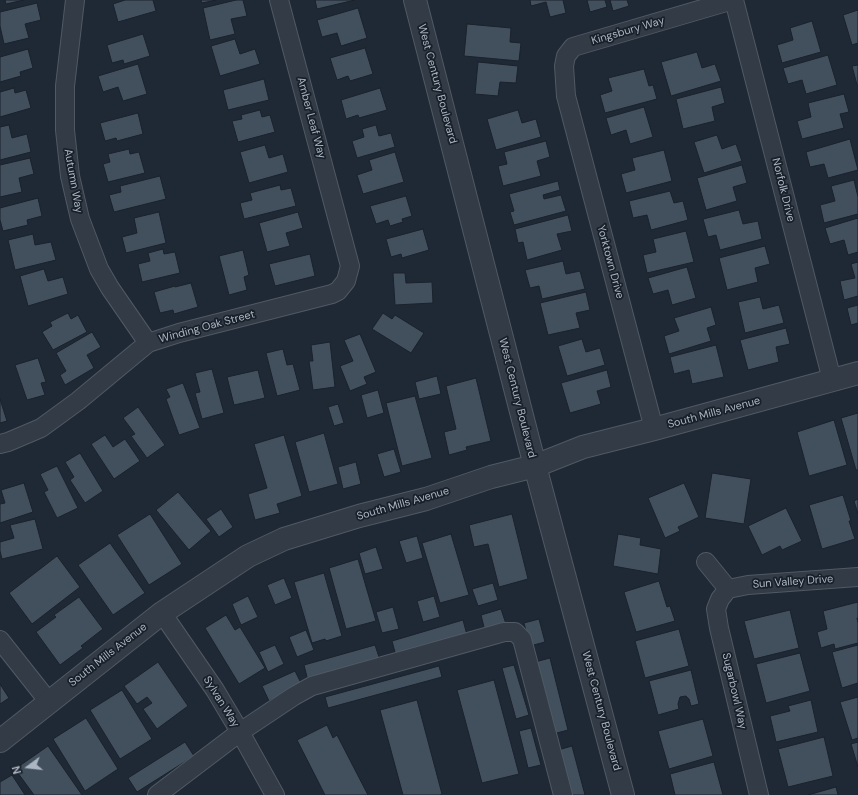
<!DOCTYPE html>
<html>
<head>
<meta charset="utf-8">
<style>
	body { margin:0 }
	#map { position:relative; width:858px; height:795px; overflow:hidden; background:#1f2935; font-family:"DM Sans",sans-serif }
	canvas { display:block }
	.north { position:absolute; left:8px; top:747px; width:40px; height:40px; -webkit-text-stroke:3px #18202a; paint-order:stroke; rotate:255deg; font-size:11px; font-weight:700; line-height:16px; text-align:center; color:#acb6c3 }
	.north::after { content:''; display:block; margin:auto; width:14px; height:18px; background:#acb6c3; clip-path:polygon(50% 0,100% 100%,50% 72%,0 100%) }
</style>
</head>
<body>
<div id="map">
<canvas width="858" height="795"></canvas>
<div class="north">N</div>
</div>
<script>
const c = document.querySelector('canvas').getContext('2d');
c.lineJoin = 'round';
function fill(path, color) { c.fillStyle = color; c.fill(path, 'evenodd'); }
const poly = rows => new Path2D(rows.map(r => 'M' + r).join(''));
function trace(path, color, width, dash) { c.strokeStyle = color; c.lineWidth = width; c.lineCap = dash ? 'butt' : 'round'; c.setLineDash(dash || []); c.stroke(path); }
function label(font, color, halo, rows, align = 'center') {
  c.font = font + ' "DM Sans",sans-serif'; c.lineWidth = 3.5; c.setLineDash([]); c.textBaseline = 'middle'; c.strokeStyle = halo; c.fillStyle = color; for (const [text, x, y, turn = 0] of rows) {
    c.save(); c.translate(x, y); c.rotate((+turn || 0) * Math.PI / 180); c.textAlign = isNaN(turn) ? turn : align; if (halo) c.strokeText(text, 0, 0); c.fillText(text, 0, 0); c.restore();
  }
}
const building = poly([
	[5,0,24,0,6,4,5,0],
	[125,0,153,0,156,11,118,22,113,4,125,0],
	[201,0,216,0,202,3,201,0],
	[236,0,243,0,247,16,231,19,235,34,210,40,203,8,236,0],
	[315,0,355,0,317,9,315,0],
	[530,0,563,0,566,13,550,17,546,2,531,6,530,0],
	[587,0,605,0,607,7,590,12,587,0],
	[610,0,627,0,629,6,613,11,610,0],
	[37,3,41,20,25,24,29,38,4,44,0,26,0,12,37,3],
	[358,8,367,38,341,46,337,33,322,37,317,20,358,8],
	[858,10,858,43,852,45,843,15,858,10],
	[812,21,821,52,782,63,777,45,793,40,790,28,812,21],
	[467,24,511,28,510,42,521,43,519,61,464,56,467,24],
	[143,34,150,56,124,64,123,60,112,63,107,45,143,34],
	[235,39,240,54,255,49,260,64,220,76,211,46,235,39],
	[365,48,373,74,350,81,348,76,337,80,330,58,365,48],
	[28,49,33,68,20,72,21,76,0,82,0,57,28,49],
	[697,52,702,68,715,64,721,81,671,96,661,62,697,52],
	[828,55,837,85,806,94,802,80,788,84,783,68,828,55],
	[478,62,518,66,516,83,500,82,498,96,475,94,478,62],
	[138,64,147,94,123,101,118,87,103,92,98,76,138,64],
	[858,65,858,85,857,85,852,66,858,65],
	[644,69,649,86,653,85,657,99,605,113,600,95,612,91,608,78,644,69],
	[264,79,269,100,228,110,223,90,264,79],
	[721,87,725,103,712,107,715,121,683,129,676,99,721,87],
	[14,88,15,93,26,90,31,108,0,117,0,92,14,88],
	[380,88,387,110,359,118,358,115,346,119,341,100,380,88],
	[844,94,849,112,840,114,844,128,802,139,797,121,811,117,808,103,844,94],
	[644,107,653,137,630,144,626,130,611,135,606,118,644,107],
	[260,110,262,117,270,115,275,132,238,142,232,121,242,119,241,115,260,110],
	[518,110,522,123,536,119,541,137,496,150,487,119,518,110],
	[138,113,143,134,117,141,116,138,105,141,100,123,138,113],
	[9,125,12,138,27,134,31,152,0,160,0,127,9,125],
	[376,125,379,136,391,133,395,147,357,158,352,141,364,137,362,129,376,125],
	[717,135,722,149,736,144,742,161,704,173,694,142,717,135],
	[850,139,858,170,828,178,824,164,810,167,806,152,850,139],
	[546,141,550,157,537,161,541,176,503,186,498,166,507,164,504,152,546,141],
	[265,145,269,158,283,154,288,172,249,183,240,152,265,145],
	[129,149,130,154,139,152,145,173,108,182,103,164,110,162,108,154,129,149],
	[664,150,672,181,626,193,621,174,635,170,632,158,664,150],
	[395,152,404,182,363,194,357,175,372,170,369,160,395,152],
	[30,158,34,174,19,178,22,192,0,197,0,165,30,158],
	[742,165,747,183,733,187,737,201,706,210,697,178,742,165],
	[160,176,166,199,114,212,109,195,121,192,120,186,160,176],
	[854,180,858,197,858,214,824,223,820,205,835,201,831,186,854,180],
	[558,181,560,190,543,195,544,199,561,195,566,211,514,225,510,212,514,211,509,194,558,181],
	[280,185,281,190,291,188,296,206,244,219,240,203,252,200,250,193,280,185],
	[670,191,674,203,683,201,688,220,651,230,647,215,633,218,629,201,670,191],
	[406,196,412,216,402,219,403,222,390,226,388,220,376,224,370,206,406,196],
	[38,198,42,216,27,220,28,225,3,231,0,220,0,208,38,198],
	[739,210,743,224,758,221,762,239,720,250,716,235,708,237,703,219,739,210],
	[159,212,166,243,126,253,122,237,137,233,134,218,159,212],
	[298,212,303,228,286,233,290,246,267,252,259,223,298,212],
	[568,215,572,231,557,234,562,250,527,260,523,242,518,243,515,229,568,215],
	[858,218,858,252,848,255,844,240,830,244,825,228,858,218],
	[423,229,429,250,402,258,401,254,391,257,386,239,423,229],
	[686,231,694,262,647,273,643,255,656,252,653,239,686,231],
	[33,234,35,245,51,242,56,260,15,270,8,240,33,234],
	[765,246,770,264,755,268,758,282,727,290,719,258,765,246],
	[163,249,164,254,175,252,180,273,142,282,138,264,150,261,148,253,163,249],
	[243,250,249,275,244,277,247,290,229,295,219,256,243,250],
	[310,254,315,276,275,286,269,264,310,254],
	[563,261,566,274,580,271,585,289,542,299,539,286,530,288,525,270,563,261],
	[858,262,858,296,844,300,840,281,855,278,851,264,858,262],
	[687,267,696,298,672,305,668,290,653,294,648,278,687,267],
	[44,269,48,281,63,277,68,294,28,306,20,276,44,269],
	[393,273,405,273,406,283,432,282,433,303,395,305,393,273],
	[191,283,198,307,174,314,173,310,160,313,154,292,175,286,175,287,191,283],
	[586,292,590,310,576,313,580,328,548,335,540,303,586,292],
	[760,297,763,309,779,305,784,323,745,333,738,302,760,297],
	[858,305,858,323,851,325,847,308,858,305],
	[711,307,716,325,707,328,711,341,669,354,664,336,679,331,674,318,711,307],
	[68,313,71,319,78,315,87,332,53,350,42,332,52,326,50,322,68,313],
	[383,313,392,319,395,315,424,333,411,353,372,329,383,313],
	[786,328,790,344,776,347,779,362,748,370,740,340,786,328],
	[92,332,101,347,87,355,94,368,65,385,60,375,66,371,56,353,92,332],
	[360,334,376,372,364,377,367,384,350,391,340,366,353,361,344,340,360,334],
	[582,339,586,352,600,348,605,365,567,376,558,346,582,339],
	[330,342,335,387,313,390,309,361,313,361,311,345,330,342],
	[716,345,724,377,692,384,689,370,674,374,670,357,716,345],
	[283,349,287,365,293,364,300,390,277,396,266,353,283,349],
	[38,358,46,382,41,383,45,395,27,400,15,365,38,358],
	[212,369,224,413,202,419,195,393,200,392,195,373,212,369],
	[258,370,265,398,234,405,227,377,258,370],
	[607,370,611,387,597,391,601,404,570,413,561,383,607,370],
	[437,376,441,394,419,399,415,382,437,376],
	[476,378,491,441,466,447,467,450,449,455,444,432,456,429,446,386,476,378],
	[183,383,200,428,179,435,166,399,170,397,166,389,183,383],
	[378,390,384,413,367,418,361,395,378,390],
	[415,396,432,458,402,466,386,403,415,396],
	[0,399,7,421,0,423,0,399],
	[338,404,344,423,334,426,328,407,338,404],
	[138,407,165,445,147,458,131,436,135,434,123,418,138,407],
	[858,413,858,470,856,470,841,418,858,413],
	[834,420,847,465,809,476,797,432,834,420],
	[324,433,338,484,309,492,295,442,324,433],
	[105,435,113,447,125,439,140,461,114,479,91,444,105,435],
	[284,435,302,496,277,504,280,513,255,520,248,494,267,488,254,444,284,435],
	[394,449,401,472,384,477,377,454,394,449],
	[80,453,103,491,85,503,70,480,74,477,65,462,80,453],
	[356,462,361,484,343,489,338,467,356,462],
	[57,466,78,508,57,518,44,492,48,490,40,474,57,466],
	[712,473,751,479,744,524,705,518,712,473],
	[24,483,33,512,0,523,0,504,5,503,1,490,24,483],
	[684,483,699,517,678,527,680,531,665,538,648,498,684,483],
	[178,492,211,531,189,550,156,510,178,492],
	[843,495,851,521,849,521,855,539,822,549,809,505,843,495],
	[858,499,858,514,854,501,858,499],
	[786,508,802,541,782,550,780,546,762,555,748,526,786,508],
	[221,509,233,527,219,537,206,519,221,509],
	[150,514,182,564,149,585,117,535,150,514],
	[512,514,528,579,499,587,488,544,474,547,469,525,512,514],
	[35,519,43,549,2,559,0,551,0,542,14,538,10,525,35,519],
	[451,534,469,595,440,603,422,543,451,534],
	[618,534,641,538,640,545,661,549,658,574,613,566,618,534],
	[417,536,423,558,406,563,399,541,417,536],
	[110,543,145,593,113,615,78,565,110,543],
	[376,547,383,569,365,574,359,553,376,547],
	[57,556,80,587,32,624,9,593,57,556],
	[358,559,376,621,346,629,329,568,358,559],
	[324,573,342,636,326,641,325,639,312,643,294,582,324,573],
	[284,578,292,598,275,605,267,585,284,578],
	[659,581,667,607,670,606,675,621,636,632,624,592,659,581],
	[493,583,498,600,478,606,472,589,493,583],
	[248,596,258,617,241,625,232,604,248,596],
	[434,596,440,617,423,622,417,601,434,596],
	[79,597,103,629,81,646,83,648,60,665,36,632,56,617,54,615,79,597],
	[858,602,858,618,857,618,858,623,858,643,835,649,834,644,821,648,817,632,827,629,823,611,858,602],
	[393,607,399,629,382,633,376,612,393,607],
	[501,609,506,624,485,631,481,615,501,609],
	[790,610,799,648,754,659,744,621,790,610],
	[226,615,235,630,240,627,265,668,239,684,205,628,226,615],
	[539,619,545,642,530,646,524,623,539,619],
	[463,620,467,635,396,656,392,641,463,620],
	[679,629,689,666,645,678,635,641,679,629],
	[306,630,314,650,297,657,289,637,306,630],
	[275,645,284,664,268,672,259,652,275,645],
	[375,645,380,660,308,681,304,665,375,645],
	[858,645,858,683,842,688,832,652,858,645],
	[800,653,810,691,766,703,756,664,800,653],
	[550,658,568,730,553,734,535,662,550,658],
	[158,662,188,706,157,729,143,709,152,703,147,697,137,704,124,686,158,662],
	[514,665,529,715,516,719,502,668,514,665],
	[439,666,442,677,328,708,325,697,439,666],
	[691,670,699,704,691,706,689,699,686,696,680,697,678,704,679,709,658,715,649,681,691,670],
	[295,671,302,685,269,701,262,686,295,671],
	[494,680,519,774,482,783,457,690,494,680],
	[0,684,9,698,0,704,0,684],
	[122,690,152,739,120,759,90,710,122,690],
	[858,697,858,738,852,740,840,702,858,697],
	[417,700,442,794,440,795,403,795,380,710,417,700],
	[811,700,818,732,776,742,770,716,790,711,788,706,811,700],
	[86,718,118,769,85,791,53,739,86,718],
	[703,719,713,756,669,769,658,731,703,719],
	[327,725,333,738,337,735,368,795,325,795,297,740,327,725],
	[531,728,541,765,528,768,519,731,531,728],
	[824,737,833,776,788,787,778,749,824,737],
	[185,742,194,756,137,792,128,778,185,742],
	[858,742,858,767,851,744,858,742],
	[48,746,82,795,34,795,15,769,48,746],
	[572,746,585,795,569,795,558,750,572,746],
	[714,762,723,795,675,795,670,774,714,762],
	[12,775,25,795,0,795,0,782,12,775],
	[836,787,838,795,808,795,836,787]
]);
fill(building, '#424f5d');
trace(building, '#1a222c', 1);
const minor = poly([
	[75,0,65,86,65,130,70,176,80,219,99,269,110,288,148,343],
	[734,0,832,380],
	[654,429,566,96,564,66,566,56,573,47,733,0],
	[0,444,8,442,41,428,78,401,148,343,179,333,332,294,338,291,346,281,350,266,279,0],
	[706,562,728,589],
	[728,589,720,599,716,609,719,628,759,795],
	[728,589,748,585,858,577],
	[162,613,215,690,240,732,275,795],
	[0,640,49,702],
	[157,795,240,732,294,696,312,686,504,632,515,632,522,639,563,795]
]);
const tertiary = poly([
	[415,0,535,466,623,795],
	[0,741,162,613,248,556,284,539,359,516,426,499,491,477,535,466,583,447,654,429,858,373]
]);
trace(minor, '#505964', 20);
trace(tertiary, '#505964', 24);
trace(minor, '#333b46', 18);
trace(tertiary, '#333b46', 22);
label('11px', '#acb6c3', '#18202a', [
	["Kingsbury Way",628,31,-16],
	["West Century Boulevard",437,84,75],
	["Amber Leaf Way",311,118,75],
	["Autumn Way",73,181,80],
	["Norfolk Drive",783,190,76],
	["Yorktown Drive",610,262,75],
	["Winding Oak Street",207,327,-15],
	["West Century Boulevard",517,398,76],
	["South Mills Avenue",714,413,-15],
	["South Mills Avenue",403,504,-16],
	["Sun Valley Drive",793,582,-4],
	["South Mills Avenue",108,655,-38],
	["Sugarbowl Way",734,691,77],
	["Sylvan Way",221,702,58],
	["West Century Boulevard",601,711,75]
]);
</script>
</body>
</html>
